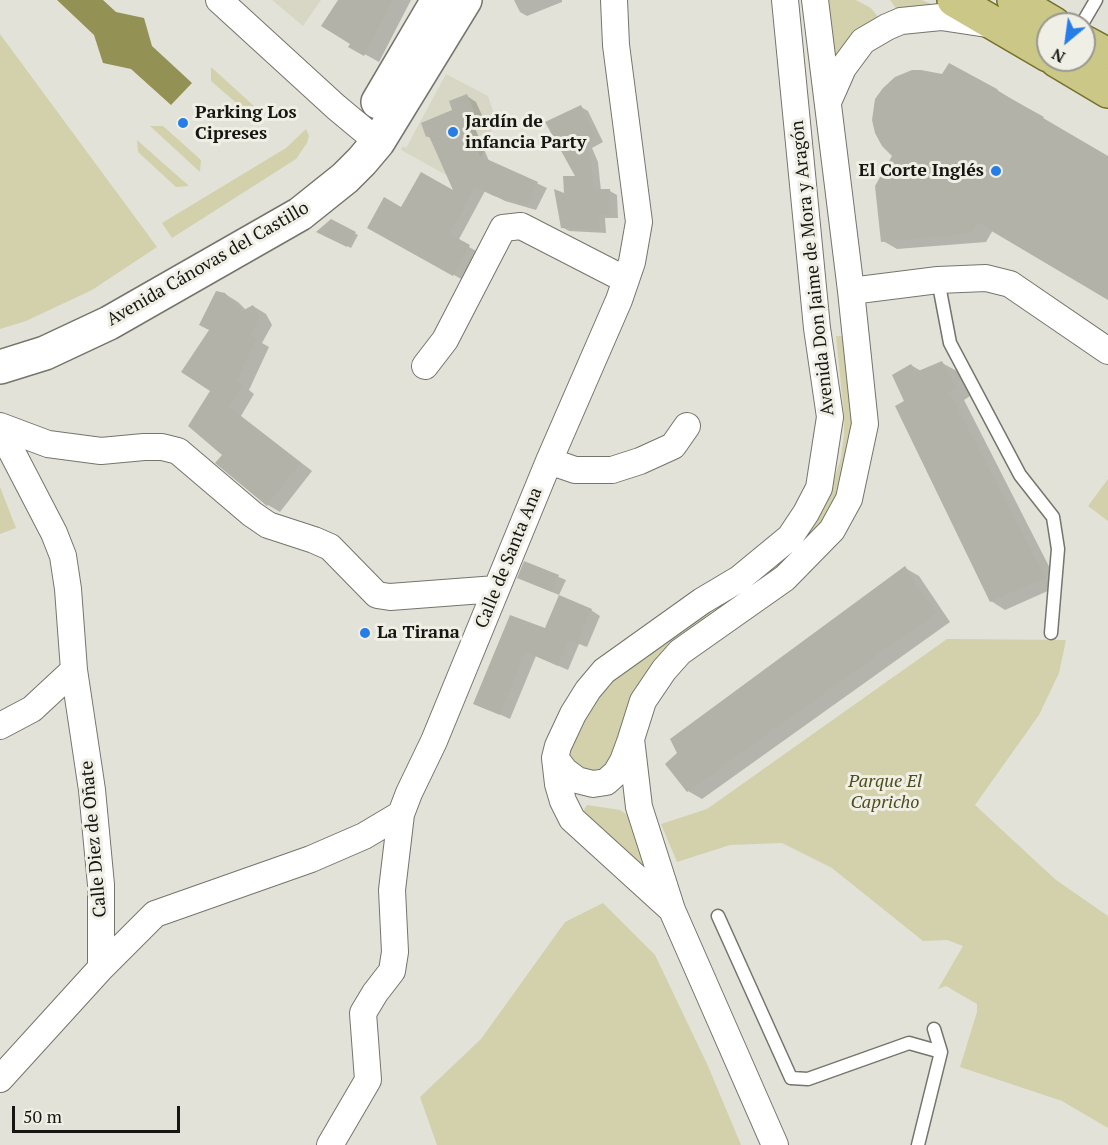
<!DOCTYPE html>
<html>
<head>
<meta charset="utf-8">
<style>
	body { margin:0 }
	#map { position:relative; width:1108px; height:1145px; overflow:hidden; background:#e2e2d8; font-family:"PT Serif",serif }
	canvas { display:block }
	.north { position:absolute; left:1036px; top:12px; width:60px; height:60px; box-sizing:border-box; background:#efefe5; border:2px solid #989891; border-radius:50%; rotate:209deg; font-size:16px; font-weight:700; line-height:24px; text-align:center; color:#161613 }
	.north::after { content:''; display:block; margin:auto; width:21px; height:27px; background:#267de8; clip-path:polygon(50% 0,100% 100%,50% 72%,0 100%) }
	.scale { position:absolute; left:12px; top:1106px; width:168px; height:27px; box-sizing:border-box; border:3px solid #161613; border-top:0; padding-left:8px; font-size:18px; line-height:21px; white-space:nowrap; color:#161613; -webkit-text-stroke:4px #efefe5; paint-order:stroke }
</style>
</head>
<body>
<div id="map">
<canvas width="1108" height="1145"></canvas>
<div class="north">N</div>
<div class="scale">50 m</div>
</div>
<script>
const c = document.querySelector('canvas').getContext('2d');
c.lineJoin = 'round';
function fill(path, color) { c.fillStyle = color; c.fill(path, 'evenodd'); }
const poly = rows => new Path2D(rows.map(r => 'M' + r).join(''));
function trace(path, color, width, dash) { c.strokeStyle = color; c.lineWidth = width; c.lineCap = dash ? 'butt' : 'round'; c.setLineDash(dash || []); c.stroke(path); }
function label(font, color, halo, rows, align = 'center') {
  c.font = font + ' "PT Serif",serif'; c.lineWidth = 6; c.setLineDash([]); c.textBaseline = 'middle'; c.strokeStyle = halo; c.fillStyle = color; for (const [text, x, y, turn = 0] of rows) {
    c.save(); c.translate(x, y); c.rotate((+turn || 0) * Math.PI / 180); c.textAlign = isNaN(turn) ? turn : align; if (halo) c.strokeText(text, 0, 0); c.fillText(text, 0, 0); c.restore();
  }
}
fill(poly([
	[272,0,321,0,303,26],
	[446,74,488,96,493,111,491,138,466,186,401,150,403,146,406,148]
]), '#d8d7c6');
fill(poly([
	[828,0,856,0,871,8,882,22,835,65],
	[890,0,922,0,934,5,900,14],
	[0,34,157,247,92,290,26,321,0,329],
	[211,67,254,106,241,107,211,81],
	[150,126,163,126,201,160,200,172],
	[306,129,309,136,307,143,296,159,172,238,162,223,286,148],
	[137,140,189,186,176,187,138,152],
	[836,336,844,336,854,420,845,477,830,512,808,542,638,687,629,704,607,771,586,774,570,759,570,741,602,689,830,492,841,458,844,434,844,415],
	[1108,479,1108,521,1088,506],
	[0,487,16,528,0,534],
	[947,639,1066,640,1059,673,1039,715,975,805,1056,880,1108,916,1108,1128,1062,1101,960,1067,977,1012,977,1004,946,986,938,989,963,946,947,940,923,941,832,868,782,843,730,845,677,862,661,824,707,809],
	[587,805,620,810,628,815,649,873,582,813],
	[603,903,655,955,708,1066,741,1145,437,1145,420,1097,481,1039,565,922]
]), '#d2d1ab');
fill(poly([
	[57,0,103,0,116,12,144,18,152,46,192,83,171,105,131,69,103,63,94,35]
]), '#949155');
fill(poly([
	[340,0,411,0,379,62,350,46,352,43],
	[514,0,562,0,562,2,527,16,520,12],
	[997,90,1108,158,1108,298,993,230,986,242,897,249,883,241],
	[467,96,476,102,486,124,475,128,489,161,547,188,536,210,505,201,485,191,458,241,478,252,463,280,369,228,401,209,456,193,432,139,427,136,454,111],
	[581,107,588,111,603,142,592,148,598,162,601,191,610,191,617,195,618,218,605,218,606,233,569,231,562,227,566,196,578,178],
	[332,221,358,235,351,248,319,232],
	[225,294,238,302,246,310,253,306,266,314,272,325,262,343,269,347,249,390,254,394,241,416,312,471,280,512,268,505,217,463,224,455,212,390,211,330],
	[942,363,957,371,970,396,964,400,1059,586,1005,610,991,601,906,401,911,365,921,371],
	[525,563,566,580,559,595,526,581],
	[905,568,919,576,950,622,702,799,688,791],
	[591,610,600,616,587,647,579,644,568,670,536,656,510,719,475,703,546,630]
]), '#0003');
fill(poly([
	[338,0,393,0,364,56,348,47,350,44,321,26],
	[949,63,997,89,999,92,1044,117,1043,118,1108,156,1108,300,978,223,971,234,881,242,875,186,892,156,882,146,875,133,872,120,875,99,883,88,895,77,912,70,921,70,942,74],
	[467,94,477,119,467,123,480,156,538,182,527,206,494,196,475,187,450,234,470,245,453,276,367,228,384,197,401,207,421,172,453,190,429,136,426,137,421,123,452,110,449,101],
	[581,105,597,138,586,144,591,157,594,189,610,189,611,215,599,215,600,230,561,228,554,189,564,193,563,176,575,176,545,122],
	[331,219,356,232,347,247,316,232],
	[216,291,225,293,242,311,253,305,260,317,251,335,257,339,237,381,243,385,229,407,301,463,267,506,215,463,222,455,188,426,210,391,181,372,209,330,199,325],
	[942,361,957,388,950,392,1046,578,990,602,895,406,904,401,892,375,911,364,916,372],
	[524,561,559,575,552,592,517,578],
	[905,566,937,613,687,792,665,764,677,753,670,739],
	[559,595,592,609,578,643,569,640,558,666,526,652,500,715,473,704,510,615,545,628]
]), '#b2b2a8');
const service = poly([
	[1082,24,1096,0],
	[938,280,950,343,1020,475,1053,517,1058,549,1051,633],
	[718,916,791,1078,808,1079,909,1043,941,1052],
	[918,1145,941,1052,934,1029]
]);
const minor = poly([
	[219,0,336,107,378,142],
	[828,102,843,68,863,41,887,27,901,21,941,17,987,24],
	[851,291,938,280,986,278,1010,284,1108,351],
	[425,366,445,340,503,228,521,226,626,280],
	[0,426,48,444,101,451,144,447,162,447,178,451,252,514,268,525,314,540,330,547,377,595,390,597,496,589],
	[0,429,54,533,63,556,68,589,74,670,32,709,0,726],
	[549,461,575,470,612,470,640,461,673,446,687,426],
	[555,758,565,771,577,780,593,784,606,782,616,773,623,761,630,742],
	[672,910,572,819,563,801,558,784,555,758,558,746,573,714,588,690,604,671,702,601,739,579,790,537,806,513,819,488,830,417,817,328,785,0],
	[101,968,155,914,311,859,364,836,401,814,409,793,434,741,549,461,619,300,632,262,639,222,616,45,614,0],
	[0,1079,101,968,101,885,92,790,74,670],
	[330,1145,368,1080,363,1013,375,993,392,971,395,952,392,890,401,814],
	[775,1145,672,910,639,807,631,739,643,701,664,670,680,652,785,578,832,530,849,499,865,424,851,291,815,0]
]);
const secondary = poly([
	[378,102,438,0],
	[0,367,45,353,109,323,300,214,345,178,362,161,378,142,465,0]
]);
const primary = poly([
	[954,0,1048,55],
	[1014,0,1054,24],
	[1084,42,1108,55],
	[1056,60,1108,91]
]);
trace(service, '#75756c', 15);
trace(minor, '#75756c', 28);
trace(secondary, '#75756c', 36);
trace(primary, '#75712a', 36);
trace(service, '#fff', 12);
trace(minor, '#fff', 26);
trace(secondary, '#fff', 33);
trace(primary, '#cbc786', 33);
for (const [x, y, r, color] of [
	[183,123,6,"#267de8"],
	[453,132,6,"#267de8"],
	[996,171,6,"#267de8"],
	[365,633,6,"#267de8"]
]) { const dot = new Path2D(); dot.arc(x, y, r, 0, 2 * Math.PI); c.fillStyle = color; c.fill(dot); trace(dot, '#efefe5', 2); }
label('bold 18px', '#161613', '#efefe5', [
	["Parking Los",195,113],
	["Cipreses",195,134],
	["Jardín de",465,122],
	["infancia Party",465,143],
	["El Corte Inglés",984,171,"right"],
	["La Tirana",377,633]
], 'left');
label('18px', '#161613', '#efefe5', [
	["Avenida Cánovas del Castillo",208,264,-30],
	["Avenida Don Jaime de Mora y Aragón",813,268,-96],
	["Calle de Santa Ana",509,558,-68],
	["Calle Diez de Oñate",94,839,-95]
]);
label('italic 18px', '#4f4d1d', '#efefe5', [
	["Parque El",885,782],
	["Capricho",885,803]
]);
</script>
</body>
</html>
